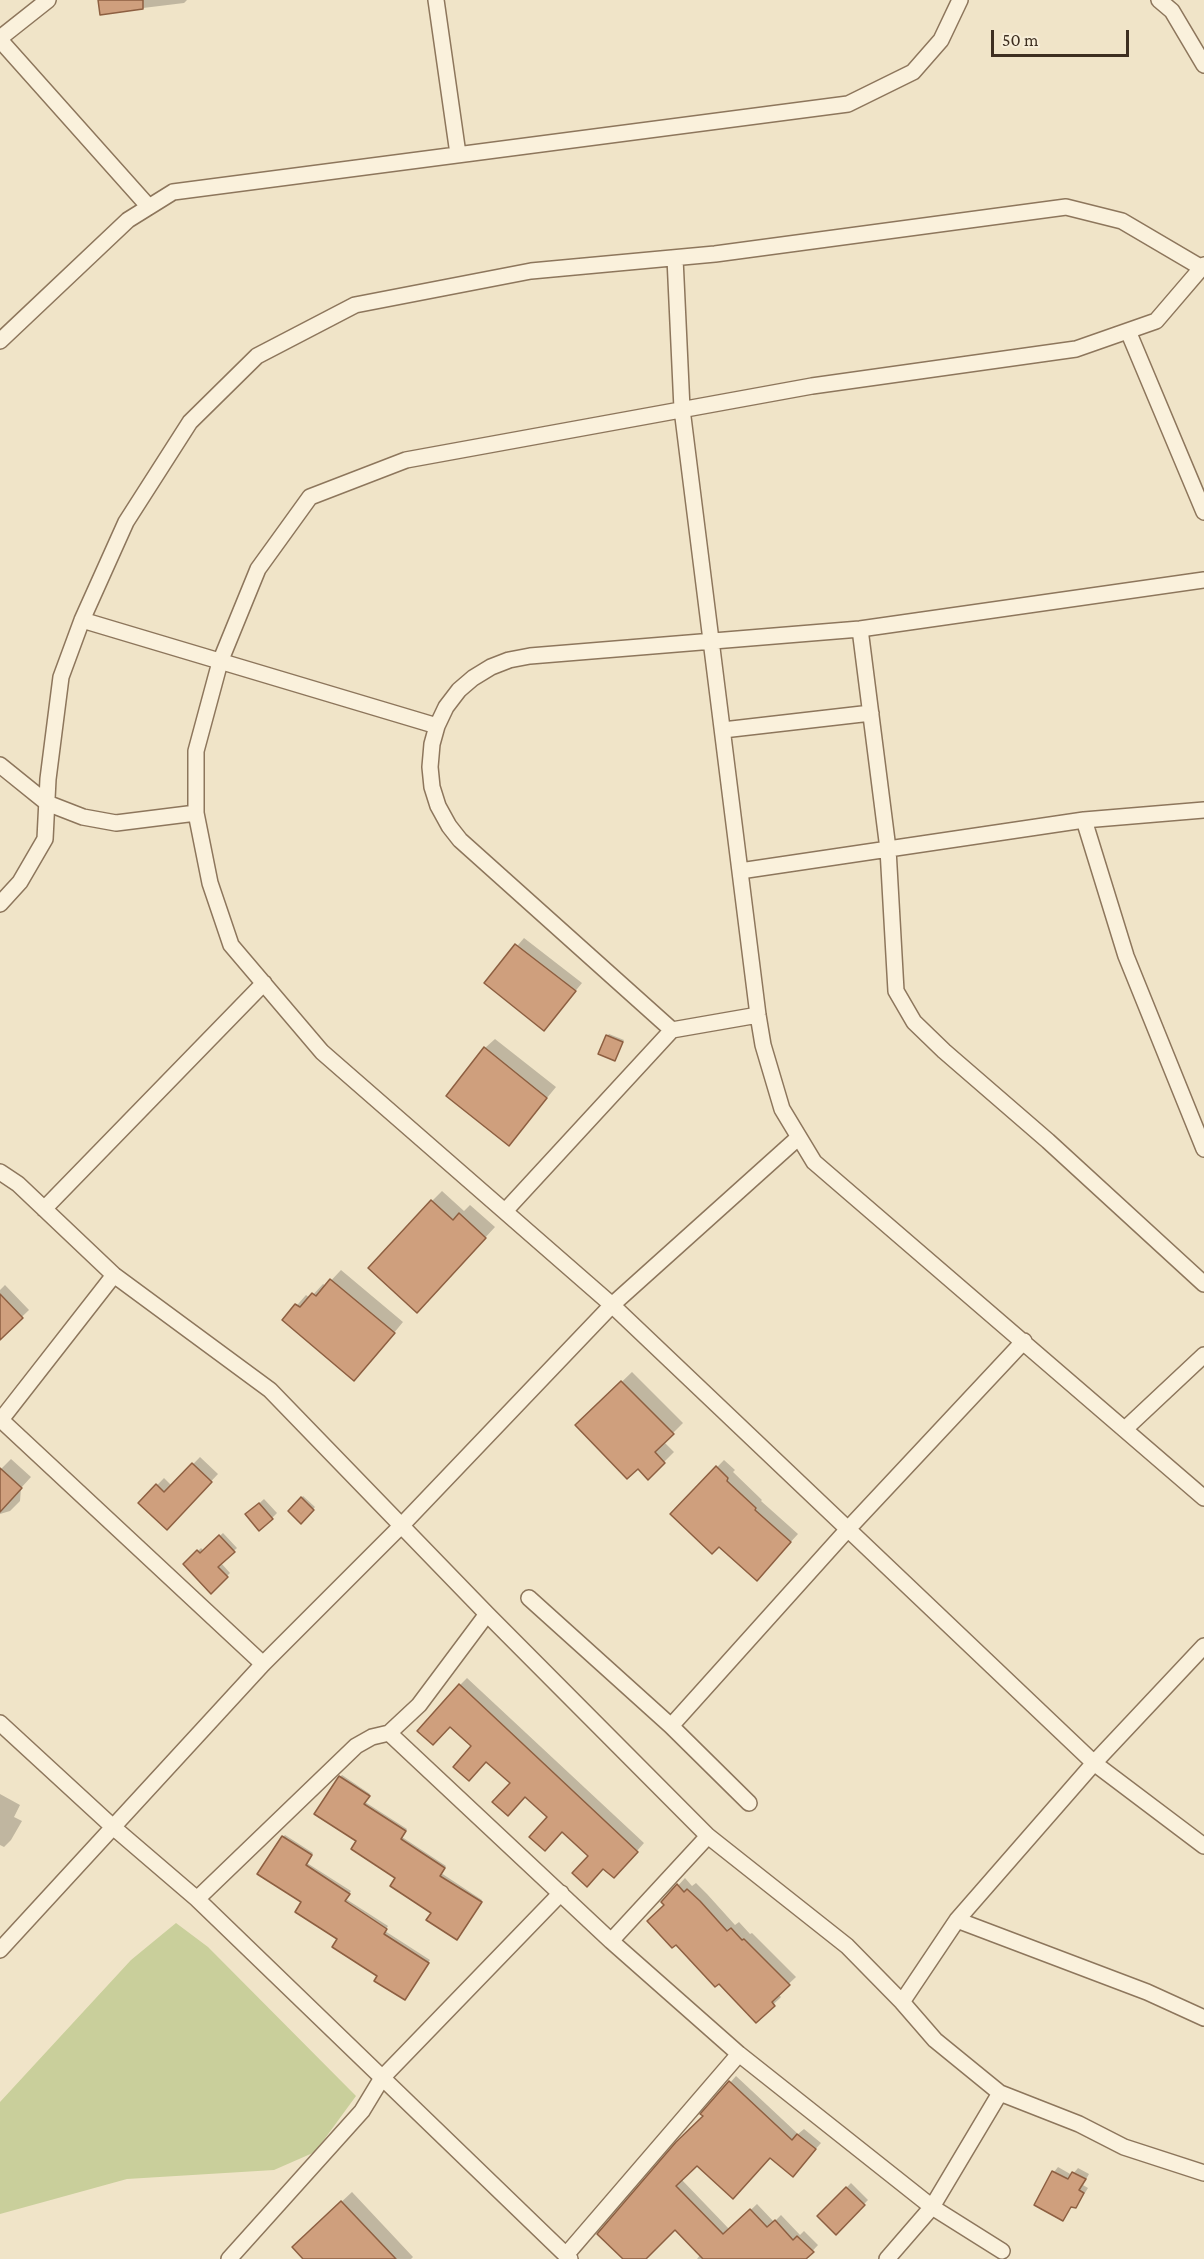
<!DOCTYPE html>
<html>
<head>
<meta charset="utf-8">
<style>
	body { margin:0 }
	#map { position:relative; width:1204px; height:2259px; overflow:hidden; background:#f0e4c8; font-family:"Crimson Pro",serif }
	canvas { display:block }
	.scale { position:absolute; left:991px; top:30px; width:138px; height:27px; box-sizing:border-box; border:3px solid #3d2e20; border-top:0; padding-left:8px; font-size:18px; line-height:21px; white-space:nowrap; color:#3d2e20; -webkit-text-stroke:4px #f7eed8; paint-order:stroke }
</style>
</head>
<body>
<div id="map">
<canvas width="1204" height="2259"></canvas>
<div class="scale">50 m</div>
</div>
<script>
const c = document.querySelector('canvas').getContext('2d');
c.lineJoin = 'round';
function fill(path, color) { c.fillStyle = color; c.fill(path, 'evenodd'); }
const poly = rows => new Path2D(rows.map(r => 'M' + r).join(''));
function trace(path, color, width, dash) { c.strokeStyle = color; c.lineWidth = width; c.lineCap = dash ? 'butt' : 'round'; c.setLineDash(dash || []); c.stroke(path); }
fill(poly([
	[176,1923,208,1947,356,2096,315,2152,274,2170,127,2179,0,2214,0,2102,131,1960]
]), '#c9cf9b');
fill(poly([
	[100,0,187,0,184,3,102,13],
	[524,938,582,983,544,1029,486,983],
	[609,1034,624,1040,615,1059,607,1036],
	[495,1039,556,1087,509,1144,485,1048],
	[442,1191,464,1211,470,1205,495,1227,427,1301,432,1201],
	[341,1270,403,1322,364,1369,284,1320,306,1295,310,1298,323,1284,326,1286],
	[5,1285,29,1310,0,1338,0,1290],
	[632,1372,683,1423,664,1442,674,1452,648,1478,638,1467,577,1425],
	[200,1457,218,1474,167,1528,140,1503,164,1478,172,1486],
	[11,1459,31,1477,21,1488,20,1501,10,1511,0,1514,0,1470],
	[724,1460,735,1470,733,1472,762,1500,761,1501,798,1534,764,1571,672,1514],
	[303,1496,315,1507,301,1522,290,1511],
	[264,1499,277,1513,272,1518,252,1510],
	[223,1533,237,1548,221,1563,230,1573,211,1592,185,1564,201,1548,204,1551],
	[467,1678,644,1843,621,1869,590,1856,473,1745,460,1685],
	[342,1775,370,1794,365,1802,407,1829,402,1837,446,1866,441,1873,482,1900,458,1936,358,1841,340,1777],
	[0,1794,20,1805,14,1817,22,1821,11,1840,4,1847,0,1845],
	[285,1835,313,1853,307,1863,351,1891,346,1899,388,1926,385,1931,430,1960,406,1997,339,1939,303,1901,283,1837],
	[685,1878,692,1886,696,1883,707,1894,735,1925,739,1922,750,1934,752,1933,796,1977,778,1994,781,1997,756,2021,663,1902],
	[736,2076,798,2134,804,2129,821,2143,798,2169,771,2156,696,2164,681,2179,730,2230,757,2204,774,2222,781,2215,800,2235,804,2231,818,2245,805,2259,697,2259,701,2254,675,2228,644,2259,625,2259,705,2116,703,2114],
	[1058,2167,1072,2175,1078,2168,1089,2174,1083,2185,1088,2188,1080,2201,1076,2206,1072,2205,1063,2219,1054,2172],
	[851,2183,868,2200,836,2233,819,2216],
	[352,2192,413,2257,411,2259,305,2259,304,2237]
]), '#0003');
const building = poly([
	[98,0,143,0,143,9,100,15,98,0],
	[515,944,576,991,544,1031,484,983,515,944],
	[606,1035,623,1042,615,1061,598,1054,606,1035],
	[484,1047,547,1098,509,1146,446,1096,484,1047],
	[431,1200,453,1220,459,1213,486,1238,417,1313,368,1268,431,1200],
	[330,1279,395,1333,354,1381,282,1320,295,1304,300,1307,312,1293,316,1296,330,1279],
	[0,1294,23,1318,0,1340,0,1294],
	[621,1381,674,1434,655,1452,665,1463,648,1480,638,1469,627,1479,575,1425,621,1381],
	[192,1463,212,1482,167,1530,138,1503,156,1484,164,1492,192,1463],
	[716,1466,728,1478,727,1481,756,1508,755,1510,791,1542,757,1581,719,1547,712,1554,670,1514,716,1466],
	[0,1468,22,1488,0,1512,0,1468],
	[301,1497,314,1510,301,1524,288,1511,301,1497],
	[259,1503,273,1519,259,1531,245,1514,259,1503],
	[219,1535,235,1552,218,1567,228,1577,211,1594,183,1564,197,1550,200,1553,219,1535],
	[459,1684,638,1852,614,1878,603,1869,587,1887,572,1873,588,1856,562,1832,545,1851,529,1837,547,1817,525,1797,508,1816,492,1802,510,1783,486,1762,469,1781,453,1767,471,1746,450,1727,433,1745,417,1731,459,1684],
	[339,1776,370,1796,364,1804,406,1831,401,1839,445,1868,440,1876,482,1902,457,1940,426,1920,431,1913,390,1886,395,1878,351,1849,356,1841,314,1814,339,1776],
	[282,1836,312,1855,306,1865,350,1894,345,1901,387,1929,384,1934,429,1963,405,2000,374,1981,377,1976,332,1947,337,1939,295,1912,301,1902,257,1874,282,1836],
	[677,1884,684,1892,687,1889,700,1901,727,1931,731,1928,742,1940,744,1939,790,1985,772,2002,775,2006,756,2023,719,1984,715,1987,676,1945,672,1948,647,1921,664,1905,661,1902,677,1884],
	[729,2081,792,2140,797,2134,816,2149,793,2177,770,2158,733,2199,697,2166,676,2186,723,2234,750,2209,767,2227,775,2220,793,2240,797,2236,814,2252,806,2259,703,2259,675,2230,646,2259,623,2259,597,2234,676,2142,703,2116,700,2114,729,2081],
	[1052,2171,1068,2179,1072,2172,1086,2179,1079,2190,1084,2193,1076,2208,1071,2207,1063,2221,1034,2205,1052,2171],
	[846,2187,865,2205,836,2235,817,2216,846,2187],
	[341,2201,396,2259,303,2259,292,2247,341,2201]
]);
fill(building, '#cf9f7d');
trace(building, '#8d5f41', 1.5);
const minor = poly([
	[436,0,458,154],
	[1159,0,1172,11,1204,65],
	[0,38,48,0],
	[0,40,149,207],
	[675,258,682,409,758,1015,763,1045,782,1109,814,1162,1204,1498],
	[1204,265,1156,321,1076,349,812,386,406,460,310,497,258,569,220,662,196,751,196,813,210,883,231,945,322,1052,612,1305,1094,1763,1204,1846],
	[1128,331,1204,512],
	[0,341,128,220,173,192,848,104,913,72,941,40,960,0],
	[82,620,437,726],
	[860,629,888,849,896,991,914,1022,944,1051,1048,1141,1204,1284],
	[723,730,871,713],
	[0,765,47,803,83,817,116,823,196,813],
	[1084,820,1126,956,1204,1149],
	[740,871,1084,820,1204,810],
	[0,904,20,882,45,839,48,779,61,677,82,620,126,522,190,422,257,356,355,305,531,271,715,254,1066,207,1122,221,1202,268],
	[672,1030,460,840,449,826,438,806,432,787,430,767,432,744,437,726,446,707,459,690,473,678,491,667,509,660,530,656,860,629,1204,580],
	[0,1172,18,1184,114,1275,270,1390,487,1614,708,1836,847,1946,902,2002,935,2040,1000,2093,1079,2124,1124,2147,1204,2173],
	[44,1209,264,983],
	[506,1210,672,1030,758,1015],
	[0,1419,263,1664],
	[0,1421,114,1275],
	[1125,1429,1204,1355],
	[529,1598,671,1726,749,1803],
	[0,1723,113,1827,197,1899,570,2259],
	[671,1726,848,1529,1024,1341],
	[389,1733,611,1941,739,2054,932,2207,1002,2251],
	[197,1899,356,1746,372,1737,389,1733,419,1705,487,1614],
	[957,1920,1147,1992,1204,2018],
	[611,1941,708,1836],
	[0,1950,263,1664,401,1526,612,1305,799,1137],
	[902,2002,957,1920,1094,1763,1204,1646],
	[566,2255,739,2054],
	[229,2259,362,2111,382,2078,561,1893],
	[887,2259,932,2207,1000,2093]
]);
trace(minor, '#8d765c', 18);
trace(minor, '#faf1dc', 15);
</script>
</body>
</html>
